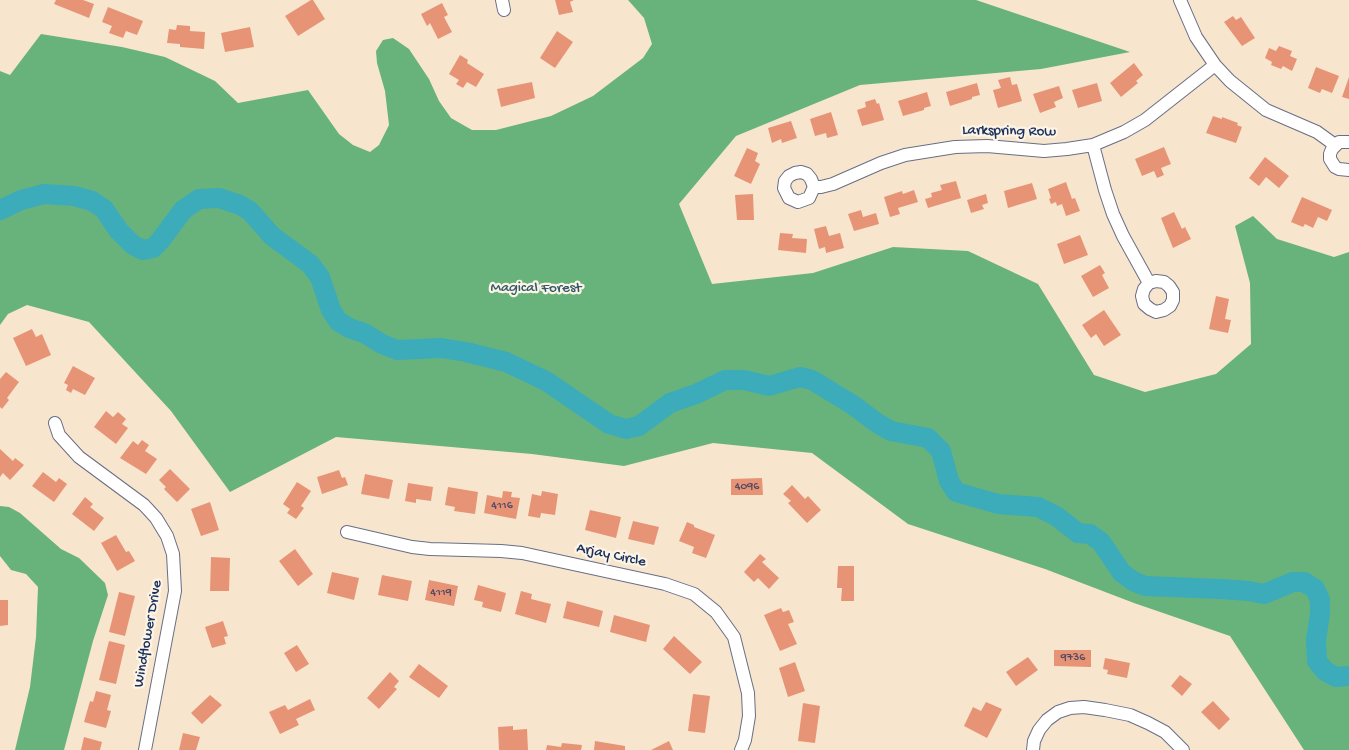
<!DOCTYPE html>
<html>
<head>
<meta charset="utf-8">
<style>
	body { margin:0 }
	canvas { display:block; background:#f8e5ce }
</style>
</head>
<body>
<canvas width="1349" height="750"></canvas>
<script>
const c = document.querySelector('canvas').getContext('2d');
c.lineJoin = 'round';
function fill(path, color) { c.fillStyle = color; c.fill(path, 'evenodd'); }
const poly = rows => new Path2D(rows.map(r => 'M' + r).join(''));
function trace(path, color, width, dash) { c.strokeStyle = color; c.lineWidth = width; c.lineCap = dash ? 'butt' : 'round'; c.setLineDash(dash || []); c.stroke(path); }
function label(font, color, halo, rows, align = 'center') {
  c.font = font + ' "Gochi Hand",sans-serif'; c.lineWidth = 4.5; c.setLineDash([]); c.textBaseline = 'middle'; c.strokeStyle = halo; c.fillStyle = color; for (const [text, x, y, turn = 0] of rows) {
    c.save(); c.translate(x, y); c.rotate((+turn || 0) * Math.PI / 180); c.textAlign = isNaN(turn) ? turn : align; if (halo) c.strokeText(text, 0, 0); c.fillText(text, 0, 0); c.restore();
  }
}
fill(poly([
	[628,0,976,0,1130,52,1041,69,860,85,736,136,679,204,712,284,813,273,893,247,968,251,1038,284,1094,375,1145,392,1216,374,1251,344,1250,283,1235,226,1253,216,1277,239,1334,257,1349,252,1349,750,1304,750,1230,636,1134,603,1045,569,908,524,812,453,713,443,624,466,532,454,336,437,230,492,171,411,89,322,27,305,8,314,0,325,0,71,10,75,41,34,122,47,165,57,215,81,238,103,308,90,339,134,353,145,370,152,379,145,389,125,385,91,377,63,376,51,383,40,393,38,409,49,429,79,439,101,451,118,472,130,496,130,551,116,593,96,643,58,652,44,644,18],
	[0,506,9,507,20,513,61,549,79,558,105,583,108,595,93,641,64,750,15,750,30,687,36,637,38,587,26,574,11,570,0,556]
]), '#68b37c');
trace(poly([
	[0,210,21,200,44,194,74,196,92,201,104,209,119,231,133,245,143,250,153,248,160,241,183,210,199,199,219,198,240,205,250,211,272,236,310,264,320,277,331,310,338,321,349,328,364,333,382,344,397,350,441,348,466,352,506,362,546,381,609,424,626,429,639,426,670,403,696,394,725,380,744,380,769,386,800,377,812,380,853,405,877,423,891,431,928,438,941,451,949,481,956,492,998,504,1038,507,1056,516,1078,533,1090,534,1101,542,1122,573,1133,581,1145,586,1221,589,1249,591,1264,594,1293,582,1304,582,1315,589,1320,600,1320,614,1316,640,1317,661,1325,671,1336,677,1349,676]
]), '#3cabba', 20);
fill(poly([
	[56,0,83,0,94,4,89,18,54,4],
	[311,0,313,0,325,19,298,36,285,16],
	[555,0,574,0,570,2,573,12,559,15],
	[442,3,448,15,444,17,452,32,438,39,430,23,427,26,421,14],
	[108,7,143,21,137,35,126,31,123,38,109,33,112,26,102,22],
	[1233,16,1236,20,1241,17,1255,38,1242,46,1224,22],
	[177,25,190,26,190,31,205,32,204,49,180,47,180,44,167,43,169,29,176,30],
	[250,27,254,47,225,52,221,33],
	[557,31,573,42,555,68,540,58],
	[1279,46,1292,51,1290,56,1297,59,1292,71,1283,66,1281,69,1271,65,1272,62,1265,58,1269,48,1276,51],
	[460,55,468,60,467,63,484,74,476,87,467,82,463,88,456,84,459,80,449,74],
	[1134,63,1143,75,1136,81,1138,83,1121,97,1110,83],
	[1316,67,1339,76,1332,93,1322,89,1320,93,1308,88],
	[1010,77,1012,85,1017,84,1022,101,998,108,993,90,1001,88,998,80],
	[1349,77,1349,99,1342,97],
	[532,82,535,98,501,107,497,89],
	[977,83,980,95,972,97,972,99,950,106,946,92],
	[1097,83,1102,101,1078,108,1072,90],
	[1059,86,1063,98,1054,102,1056,107,1040,113,1033,94],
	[927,92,931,106,924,108,924,110,903,116,898,101],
	[875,99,877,104,879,103,884,120,862,126,857,110,866,107,865,102],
	[831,112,838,135,827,138,826,133,815,136,810,119],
	[1213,116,1222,119,1222,117,1238,123,1237,125,1242,127,1236,143,1206,133],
	[791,121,797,138,782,143,781,139,772,143,768,128],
	[1164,147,1171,164,1161,168,1164,175,1157,178,1154,171,1142,176,1135,159],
	[747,148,758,153,755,161,760,164,751,184,734,176],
	[1265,157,1289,176,1279,188,1266,177,1259,186,1249,178],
	[956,181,961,198,928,208,925,199,932,197,931,193,942,190,940,185],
	[1066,182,1072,199,1075,198,1080,211,1066,216,1062,204,1057,206,1056,202,1051,204,1049,199,1051,198,1048,189],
	[1032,183,1037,199,1008,208,1004,191],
	[914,190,918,202,898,208,900,214,890,217,884,197,902,191,903,194],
	[753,194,754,220,737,220,735,195],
	[986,194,988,203,982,205,984,209,971,213,967,200],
	[1302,197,1332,210,1327,221,1318,217,1313,228,1305,224,1303,227,1291,222],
	[861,210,863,217,876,213,879,224,854,231,848,214],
	[1174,212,1182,229,1185,227,1191,239,1173,248,1161,218],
	[826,226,829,236,840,233,844,248,826,253,825,247,819,249,814,229],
	[780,233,793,234,792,238,807,239,806,253,778,250],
	[1080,235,1088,255,1064,264,1057,244],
	[1100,265,1105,273,1102,275,1109,288,1093,297,1081,276],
	[1216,296,1229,299,1225,319,1231,320,1228,333,1209,329],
	[1104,310,1121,335,1104,346,1096,334,1091,338,1082,325],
	[32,329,36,337,42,334,51,355,26,366,13,338],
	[73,366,95,378,85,395,73,389,71,393,66,390,68,385,64,383],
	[6,372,19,382,7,398,9,400,2,409,0,407,0,379],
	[106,411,113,417,118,412,126,419,122,424,128,428,116,444,94,427],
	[142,440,149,445,145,451,157,459,146,474,120,458,133,441,138,445],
	[0,449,13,461,15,458,24,465,10,480,3,473,0,477],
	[170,469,190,489,177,502,164,489,166,487,159,480],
	[339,470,342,478,345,477,348,485,322,494,317,477],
	[43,472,56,482,59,478,67,484,54,502,32,486],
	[365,474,393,480,389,499,361,494],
	[762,478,763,495,731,495,731,479],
	[297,482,311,491,301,506,304,508,296,519,287,513,290,509,283,504],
	[408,483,433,487,431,501,416,499,416,503,405,501],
	[792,485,805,499,808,496,821,510,807,523,788,503,791,501,783,494],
	[448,487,478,492,475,514,454,511,455,507,445,505],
	[503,491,512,492,511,497,520,498,516,519,484,513,487,495,502,498],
	[542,491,558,494,555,515,541,513,540,518,528,516,532,494,541,496],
	[85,497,93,504,90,507,104,518,94,531,72,514],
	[210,502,219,530,201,536,191,509],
	[590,510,621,517,616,538,585,530],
	[633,521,659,527,654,545,628,539],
	[687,522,694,525,694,527,715,535,706,558,692,553,694,547,679,541],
	[116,535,126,552,129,551,135,561,117,571,101,543],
	[295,549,313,574,298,586,279,561],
	[760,554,766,559,762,562,779,578,769,589,758,578,754,582,744,572],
	[211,557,230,558,229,591,210,591],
	[838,566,854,566,854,601,841,601,842,588,837,588],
	[332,572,359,578,354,600,327,593],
	[382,575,412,581,408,601,378,595],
	[429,580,458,586,454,606,425,600],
	[478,585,506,593,501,612,482,607,483,602,474,600],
	[521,591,532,594,531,599,551,604,546,623,515,614],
	[119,592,135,596,125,636,109,632],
	[0,600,8,600,8,625,0,626],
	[567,601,603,611,599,627,563,618],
	[781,608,783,612,789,610,794,622,788,624,797,644,780,651,764,615],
	[614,615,650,625,646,642,610,632],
	[223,621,228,636,224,637,226,644,212,648,205,627],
	[674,636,702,662,690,674,663,649],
	[109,641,125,645,116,684,99,680],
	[297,645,309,664,296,672,284,653],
	[1054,650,1091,650,1091,667,1054,666],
	[1028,657,1038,670,1016,686,1006,672],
	[1105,658,1130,663,1127,678,1107,674,1108,670,1103,669],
	[795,662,805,691,788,697,779,668],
	[419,664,448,686,439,698,409,677],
	[390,672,399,681,394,687,397,689,379,709,367,698],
	[1180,675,1192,684,1182,696,1171,686],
	[96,691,111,695,107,710,111,711,106,728,84,722,90,701,93,702],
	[693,694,710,696,705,733,688,731],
	[210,695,222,705,202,724,191,713],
	[310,699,315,710,296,719,299,725,280,734,269,712,285,705,288,710],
	[1213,701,1230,719,1219,730,1201,712],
	[986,702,1002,709,987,738,964,726,973,707,981,711],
	[803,703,820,706,815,743,798,741],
	[513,726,513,730,527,729,528,750,499,750,498,727],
	[183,733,200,737,196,750,179,750],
	[84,737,102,742,100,750,81,750],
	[595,741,625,746,625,750,594,750],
	[669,741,673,750,651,750],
	[562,743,582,745,581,750,546,750,547,745,561,747]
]), '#e79476');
const street = poly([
	[502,0,504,10],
	[1180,0,1196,37,1215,65,1230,81,1266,110,1317,132,1335,145],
	[1349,142,1339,142,1332,149,1330,154,1330,159,1335,167,1339,169,1349,170],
	[1093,145,1105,190,1113,214,1123,236,1149,283,1144,289,1142,296,1144,304,1150,309,1156,312,1164,310,1170,306,1173,300,1173,292,1169,286,1164,282,1156,281,1149,283],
	[814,187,809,198,798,202,789,198,784,188,785,181,789,176,795,173,801,172,807,174,811,179,814,187,821,187,833,184,881,163,905,155,955,147,987,146,1044,151,1067,149,1093,145,1124,132,1145,120,1215,65],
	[55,423,59,435,79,457,144,505,156,518,167,536,173,554,175,591,145,750],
	[347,532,412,547,430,549,501,551,522,553,665,584,694,594,716,612,734,637,748,693,749,716,745,740,741,750],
	[1033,750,1034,741,1039,730,1047,720,1058,712,1070,708,1084,707,1105,710,1130,715,1148,723,1165,732,1183,750]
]);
trace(street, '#686f85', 14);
trace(street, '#fff', 12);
label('12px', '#4e4864', null, [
	["4096",747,487],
	["4116",502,506],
	["4119",441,593],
	["9736",1073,658]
]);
label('15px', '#1b2f5e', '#fcf5e5', [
	["Larkspring Row",1009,132,1],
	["Arjay Circle",611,556,12],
	["Windflower Drive",149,634,-80]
]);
label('15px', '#34586b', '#fcf5e5', [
	["Magical Forest",536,289]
]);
</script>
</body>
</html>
